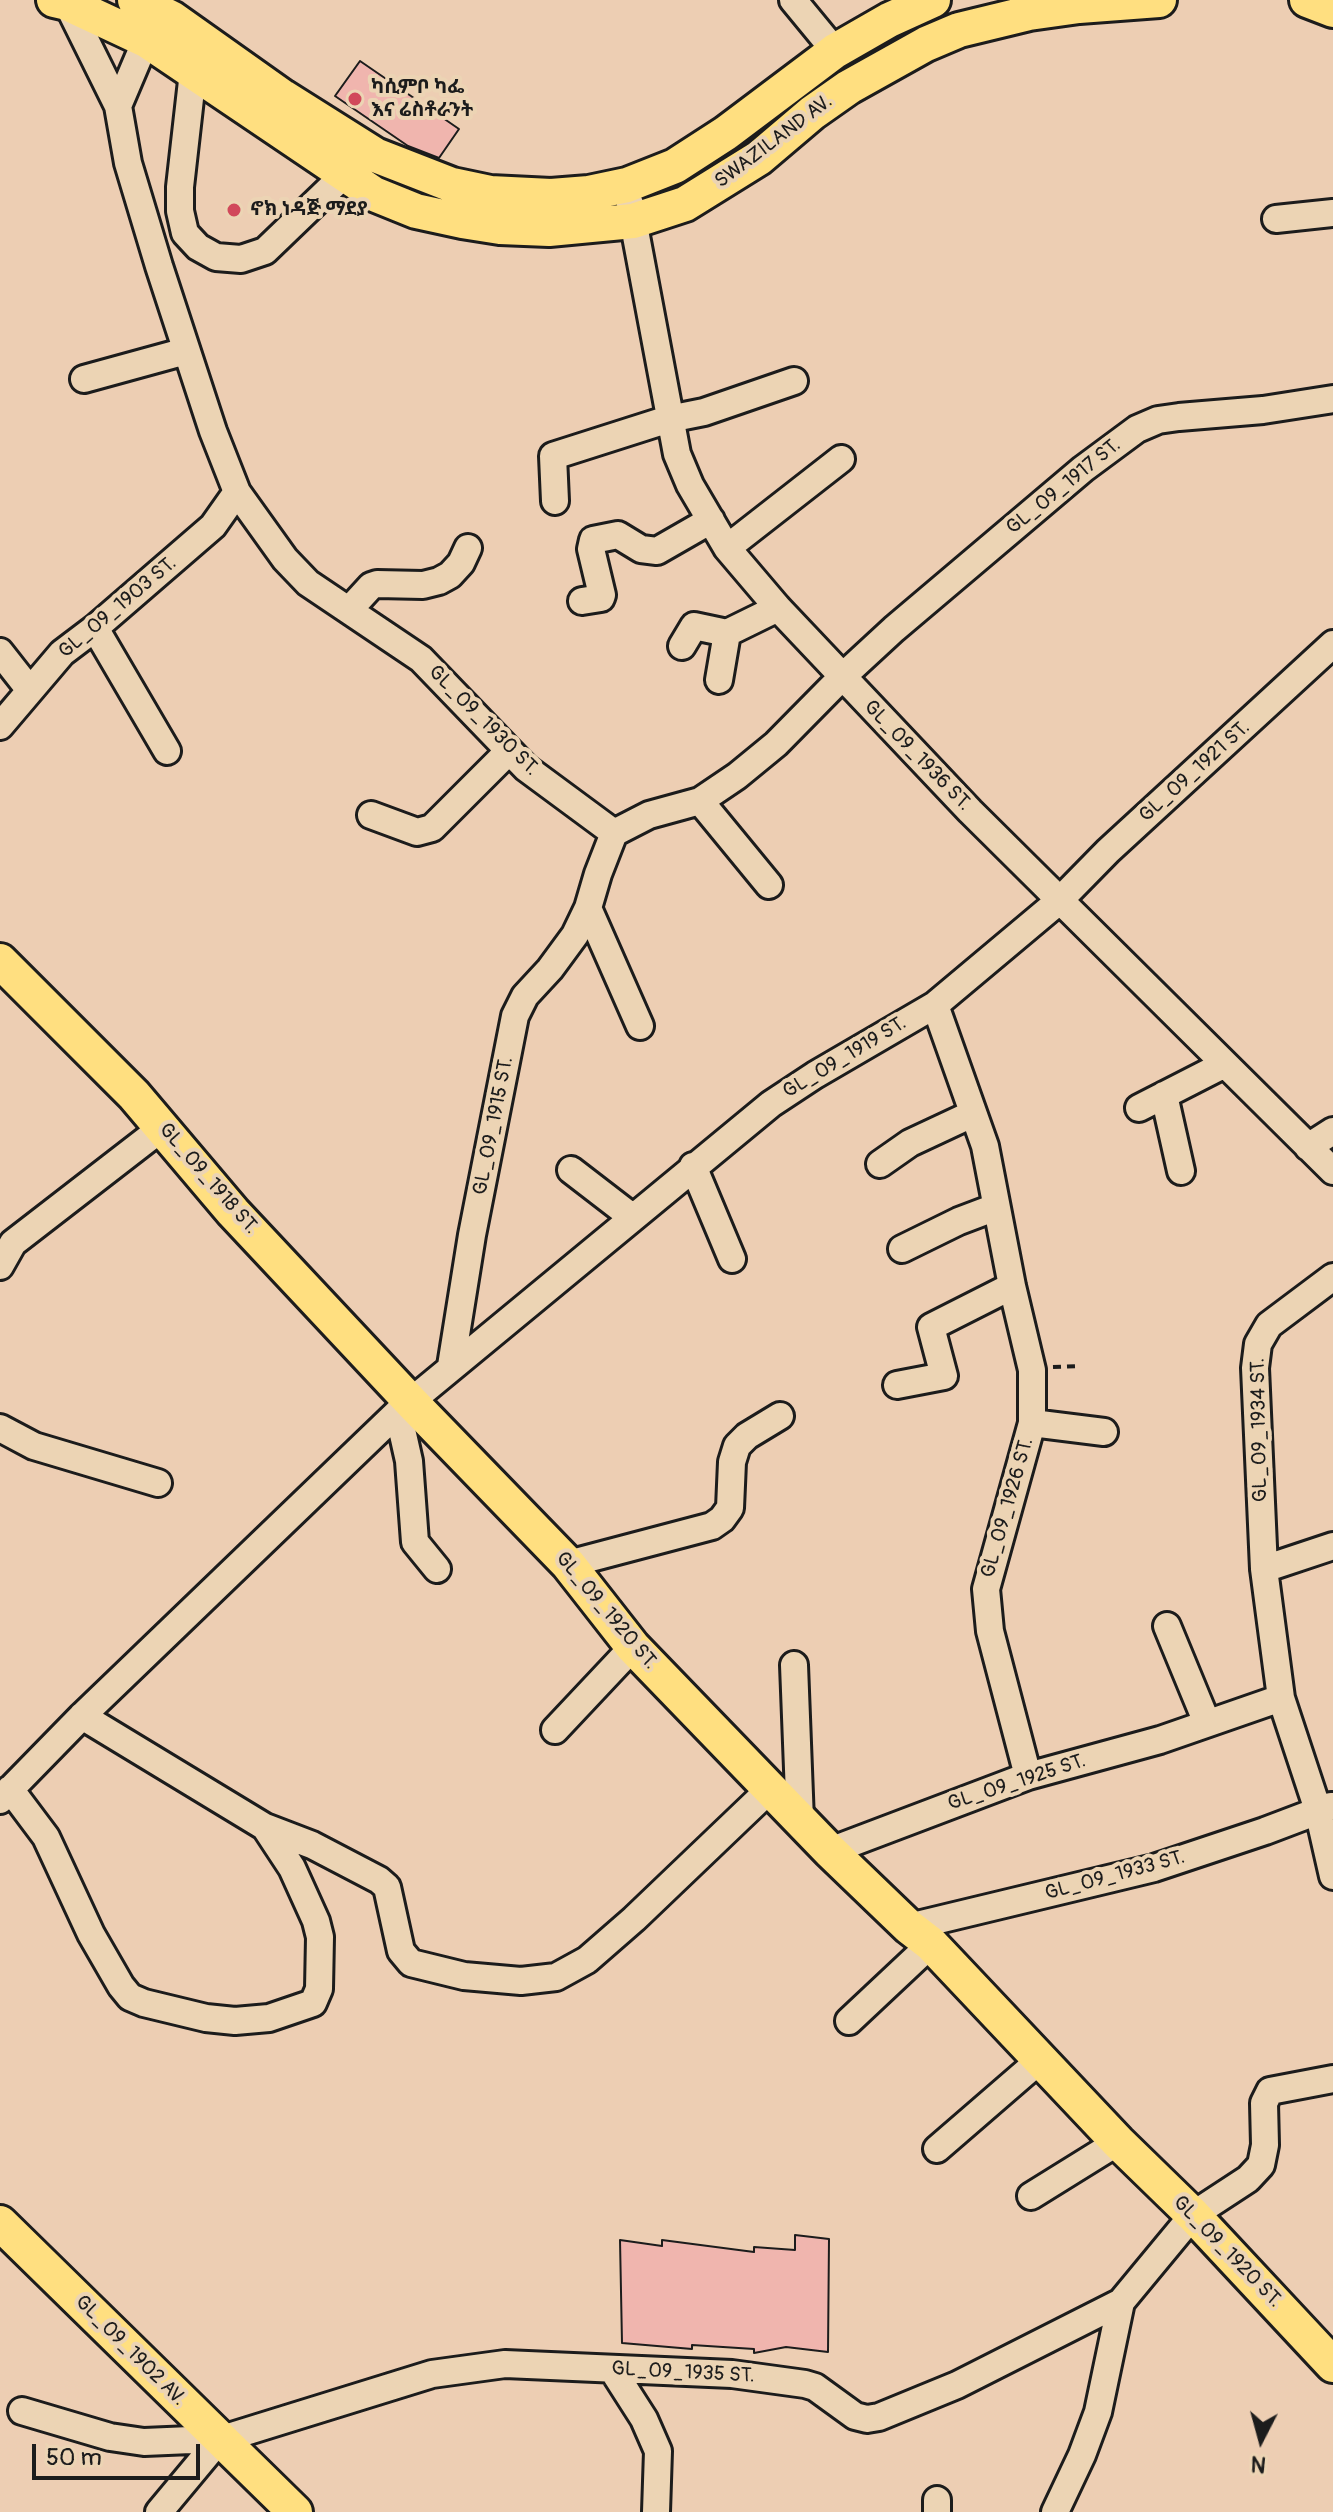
<!DOCTYPE html>
<html>
<head>
<meta charset="utf-8">
<style>
	body { margin:0 }
	#map { position:relative; width:1333px; height:2512px; overflow:hidden; background:#edceb3; font-family:Pangolin,sans-serif }
	canvas { display:block }
	.north { position:absolute; left:1221px; top:2400px; width:80px; height:80px; -webkit-text-stroke:6px #ecd4b4; paint-order:stroke; rotate:186deg; font-size:22px; font-weight:700; line-height:32px; text-align:center; color:#1c1c1c }
	.north::after { content:''; display:block; margin:auto; width:28px; height:36px; background:#1c1c1c; clip-path:polygon(50% 0,100% 100%,50% 72%,0 100%) }
	.scale { position:absolute; left:32px; top:2444px; width:168px; height:36px; box-sizing:border-box; border:4px solid #1c1c1c; border-top:0; padding-left:10px; font-size:24px; line-height:28px; white-space:nowrap; color:#1c1c1c; -webkit-text-stroke:6px #ecd4b4; paint-order:stroke }
</style>
</head>
<body>
<div id="map">
<canvas width="1333" height="2512"></canvas>
<div class="north">N</div>
<div class="scale">50 m</div>
</div>
<script>
const c = document.querySelector('canvas').getContext('2d');
c.lineJoin = 'round';
function fill(path, color) { c.fillStyle = color; c.fill(path, 'evenodd'); }
const poly = rows => new Path2D(rows.map(r => 'M' + r).join(''));
function trace(path, color, width, dash) { c.strokeStyle = color; c.lineWidth = width; c.lineCap = dash ? 'butt' : 'round'; c.setLineDash(dash || []); c.stroke(path); }
function label(font, color, halo, rows, align = 'center') {
  c.font = font + ' Pangolin,"Noto Sans Ethiopic",sans-serif'; c.lineWidth = 8; c.setLineDash([]); c.textBaseline = 'middle'; c.strokeStyle = halo; c.fillStyle = color; for (const [text, x, y, turn = 0] of rows) {
    c.save(); c.translate(x, y); c.rotate((+turn || 0) * Math.PI / 180); c.textAlign = isNaN(turn) ? turn : align; if (halo) c.strokeText(text, 0, 0); c.fillText(text, 0, 0); c.restore();
  }
}
const building = poly([
	[360,61,459,129,439,158,408,146,335,96,360,61],
	[795,2235,829,2239,828,2352,786,2347,754,2353,754,2349,692,2345,692,2349,622,2343,620,2240,662,2246,662,2240,754,2252,754,2247,795,2250,795,2235]
]);
fill(building, '#f0b5ae');
trace(building, '#1c1c1c', 2);
const minor = poly([
	[793,0,835,51],
	[67,3,118,106,128,163,159,266,213,431,237,492,285,559,308,583,421,659,526,768,614,833],
	[193,72,180,187,180,211,185,233,198,247,216,257,241,259,265,251,344,175],
	[118,106,146,40],
	[630,204,677,454,690,485,727,548,778,608,970,811,1333,1171],
	[1276,219,1333,213],
	[84,379,186,351],
	[555,501,553,456,669,419,704,412,794,381],
	[727,548,841,459],
	[582,601,601,598,602,595,591,549,593,540,618,535,641,549,657,551,711,520],
	[349,610,371,586,377,584,423,585,439,581,450,575,461,563,468,548],
	[95,628,167,751],
	[682,646,694,626,727,633,778,608],
	[0,652,29,689],
	[719,680,727,633],
	[0,726,62,653,95,628,213,526,237,492],
	[700,801,769,885],
	[371,815,417,832,432,828,509,751],
	[588,908,640,1026],
	[935,1005,985,1146,1012,1286,1032,1370,1032,1423,986,1589,990,1631,1028,1776],
	[1164,1095,1181,1171],
	[1139,1108,1225,1064],
	[1308,1147,1333,1131],
	[880,1164,910,1143,972,1114],
	[693,1166,732,1259],
	[571,1170,632,1217],
	[902,1249,959,1221,996,1207],
	[0,1266,13,1243,163,1127],
	[1333,1277,1269,1325,1258,1344,1255,1368,1264,1569,1281,1698,1318,1810,1333,1876],
	[451,1366,472,1235,515,1016,525,996,550,969,575,935,588,908,598,874,614,833,649,815,700,801,737,776,776,744,842,677,894,629,1083,469,1137,429,1158,420,1179,417,1263,410,1333,399],
	[897,1385,944,1376,931,1327,1012,1286],
	[398,1412,409,1461,415,1542,437,1569],
	[1032,1423,1104,1432],
	[0,1428,34,1446,158,1483],
	[568,1564,712,1526,722,1519,730,1508,732,1462,737,1446,747,1436,780,1416],
	[1264,1569,1333,1546],
	[1167,1626,1207,1723],
	[794,1665,800,1821],
	[82,1716,265,1827,312,1845,379,1880,387,1887,401,1951,411,1963,464,1976,521,1981,556,1977,587,1960,634,1919,770,1789],
	[555,1730,633,1647],
	[10,1789,46,1837,91,1934,121,1986,130,1997,144,2003,206,2018,235,2021,269,2018,313,2003,319,1989,320,1937,316,1921,292,1868,265,1827],
	[0,1800,82,1716,398,1412,771,1104,815,1075,935,1005,1059,901,1108,851,1333,644],
	[830,1851,1028,1776,1160,1740,1281,1698],
	[909,1927,1154,1868,1265,1831,1331,1806],
	[849,2021,931,1944],
	[937,2149,1041,2059],
	[1031,2196,1118,2142],
	[612,2369,644,2419,658,2451,656,2512],
	[22,2411,110,2437,144,2442,191,2440,212,2433],
	[159,2512,219,2440,432,2374,505,2364,732,2374,805,2384,815,2387,855,2416,867,2419,879,2417,957,2385,1121,2302,1193,2215,1248,2179,1261,2165,1265,2145,1264,2103,1270,2091,1333,2079],
	[937,2512,937,2500],
	[1055,2512,1082,2455,1098,2412,1121,2302]
]);
const major = poly([
	[54,0,67,3,146,40,374,194,416,211,462,221,500,227,549,229,633,221,685,204,759,158,812,113,849,87,926,44,959,30,1029,13,1079,6,1159,0],
	[135,0,173,19,283,97,375,155,452,185,490,193,551,196,589,193,627,185,675,166,726,133,835,51,889,20,933,0],
	[1307,0,1333,10],
	[0,961,134,1095,233,1212,411,1402,568,1564,633,1647,830,1851,909,1927,931,1944,1118,2142,1193,2215,1333,2365],
	[0,2223,295,2512]
]);
trace(minor, '#1c1c1c', 32);
trace(major, '#1c1c1c', 40);
trace(poly([
	[1053,1367,1079,1366]
]), '#1c1c1c', 4, [8, 6]);
trace(minor, '#ecd4b4', 26);
trace(major, '#ffdf80', 34);
for (const [x, y, r, color] of [
	[355,99,8,"#d1495b"],
	[234,210,8,"#d1495b"]
]) { const dot = new Path2D(); dot.arc(x, y, r, 0, 2 * Math.PI); c.fillStyle = color; c.fill(dot); trace(dot, '#ecd4b4', 3); }
label('bold 20px', '#1c1c1c', '#ecd4b4', [
	["ካሲምቦ ካፌ",371,88],
	["እና ሬስቶራንት",371,111],
	["ኖክ ነዳጅ ማደያ",250,210]
], 'left');
label('20px', '#1c1c1c', '#ecd4b4', [
	["SWAZILAND AV.",774,142,-37],
	["GL_09_1917 ST.",1064,487,-39],
	["GL_09_1903 ST.",118,608,-40],
	["GL_09_1930 ST.",483,721,45],
	["GL_09_1936 ST.",917,756,46],
	["GL_09_1921 ST.",1195,772,-42],
	["GL_09_1919 ST.",845,1058,-31],
	["GL_09_1915 ST.",494,1126,-79],
	["GL_09_1918 ST.",208,1179,49],
	["GL_09_1934 ST.",1260,1430,-91],
	["GL_09_1926 ST.",1008,1508,-74],
	["GL_09_1920 ST.",606,1611,50],
	["GL_09_1925 ST.",1017,1783,-18],
	["GL_09_1933 ST.",1115,1876,-15],
	["GL_09_1920 ST.",1227,2252,46],
	["GL_09_1902 AV.",130,2351,45],
	["GL_09_1935 ST.",683,2373,3]
]);
</script>
</body>
</html>
